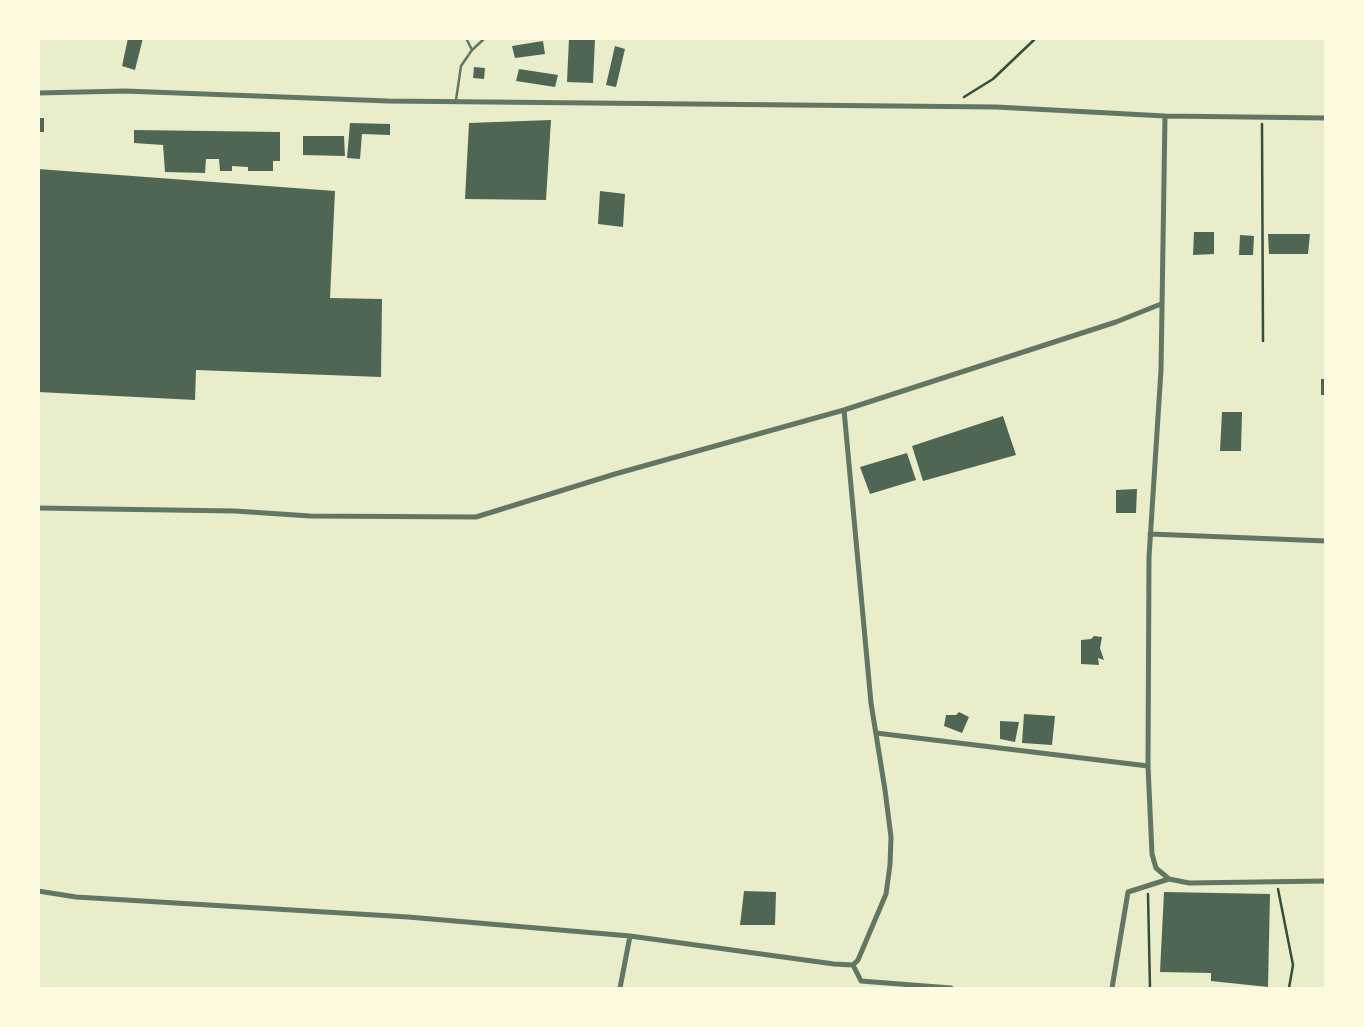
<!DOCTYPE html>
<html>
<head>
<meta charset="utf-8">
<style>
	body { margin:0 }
	#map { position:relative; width:1364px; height:1027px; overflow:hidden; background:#e9edc9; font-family:"PT Sans",sans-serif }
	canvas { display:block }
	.frame { position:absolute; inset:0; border:40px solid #fefae0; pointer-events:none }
</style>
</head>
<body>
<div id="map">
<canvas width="1364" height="1027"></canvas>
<div class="frame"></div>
</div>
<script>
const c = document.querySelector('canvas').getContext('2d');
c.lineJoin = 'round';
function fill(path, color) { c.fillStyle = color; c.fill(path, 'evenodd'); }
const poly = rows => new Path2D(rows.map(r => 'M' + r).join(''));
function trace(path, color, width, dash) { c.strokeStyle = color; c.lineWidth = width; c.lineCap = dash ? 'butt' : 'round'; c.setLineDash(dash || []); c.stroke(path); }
fill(poly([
	[128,38,143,38,135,70,122,66],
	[569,38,595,39,593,83,567,82],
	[543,41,545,54,515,58,512,46],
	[615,46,625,49,616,87,606,85],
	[474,67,485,68,484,79,473,78],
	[519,69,558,75,555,87,516,81],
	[38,118,44,118,44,132,38,132],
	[551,120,546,200,465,199,469,123],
	[350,123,390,124,390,135,362,134,360,159,347,158],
	[134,130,280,132,280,161,273,161,273,171,248,171,248,167,232,166,232,171,220,171,219,159,206,159,205,173,165,172,163,145,134,143],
	[303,136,344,136,345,156,303,155],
	[38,169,335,191,330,298,382,299,381,377,196,370,195,400,38,392],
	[600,191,625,194,623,227,598,224],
	[1194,232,1214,232,1214,254,1193,255],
	[1268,234,1310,234,1308,254,1269,254],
	[1240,235,1254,236,1253,255,1239,255],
	[1321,379,1326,379,1326,395,1321,395],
	[1222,412,1242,412,1241,451,1220,451],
	[1003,416,1016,455,923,481,912,446],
	[907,453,916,480,870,494,860,467],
	[1137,489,1136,513,1116,513,1116,490],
	[1094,636,1102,637,1100,648,1104,660,1098,658,1099,665,1081,664,1081,640,1091,639],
	[959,712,969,717,962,733,944,726,946,715,956,715],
	[1024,714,1055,716,1052,745,1022,743],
	[1000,721,1019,722,1015,742,1000,739],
	[744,891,776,892,775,925,740,925],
	[1164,892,1270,894,1268,987,1211,981,1211,973,1160,972]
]), '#4f6655');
trace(poly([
	[964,97,993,79,1036,38],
	[1262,124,1263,341],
	[1278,889,1293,965,1289,988],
	[1148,894,1150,988]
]), '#344e41', 2.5);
trace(poly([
	[466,38,472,50],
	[456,100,461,66,472,50,485,38]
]), '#617663', 2.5);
trace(poly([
	[38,93,125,91,388,101,996,107,1165,116,1326,118],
	[1165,116,1161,370,1149,557,1148,766,1152,854,1156,868,1169,879,1189,883,1326,881],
	[38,508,235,511,310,516,476,517,615,474,844,410,1116,322,1161,304],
	[1150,534,1326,541],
	[876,733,1148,766],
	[38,891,76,897,408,917,630,936,834,964,853,965,858,960,886,894,890,865,891,837,885,790,871,703,844,410],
	[853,965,861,981,951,988],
	[620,988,630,936],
	[1112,988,1128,892,1169,879]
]), '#617663', 5);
</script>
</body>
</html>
